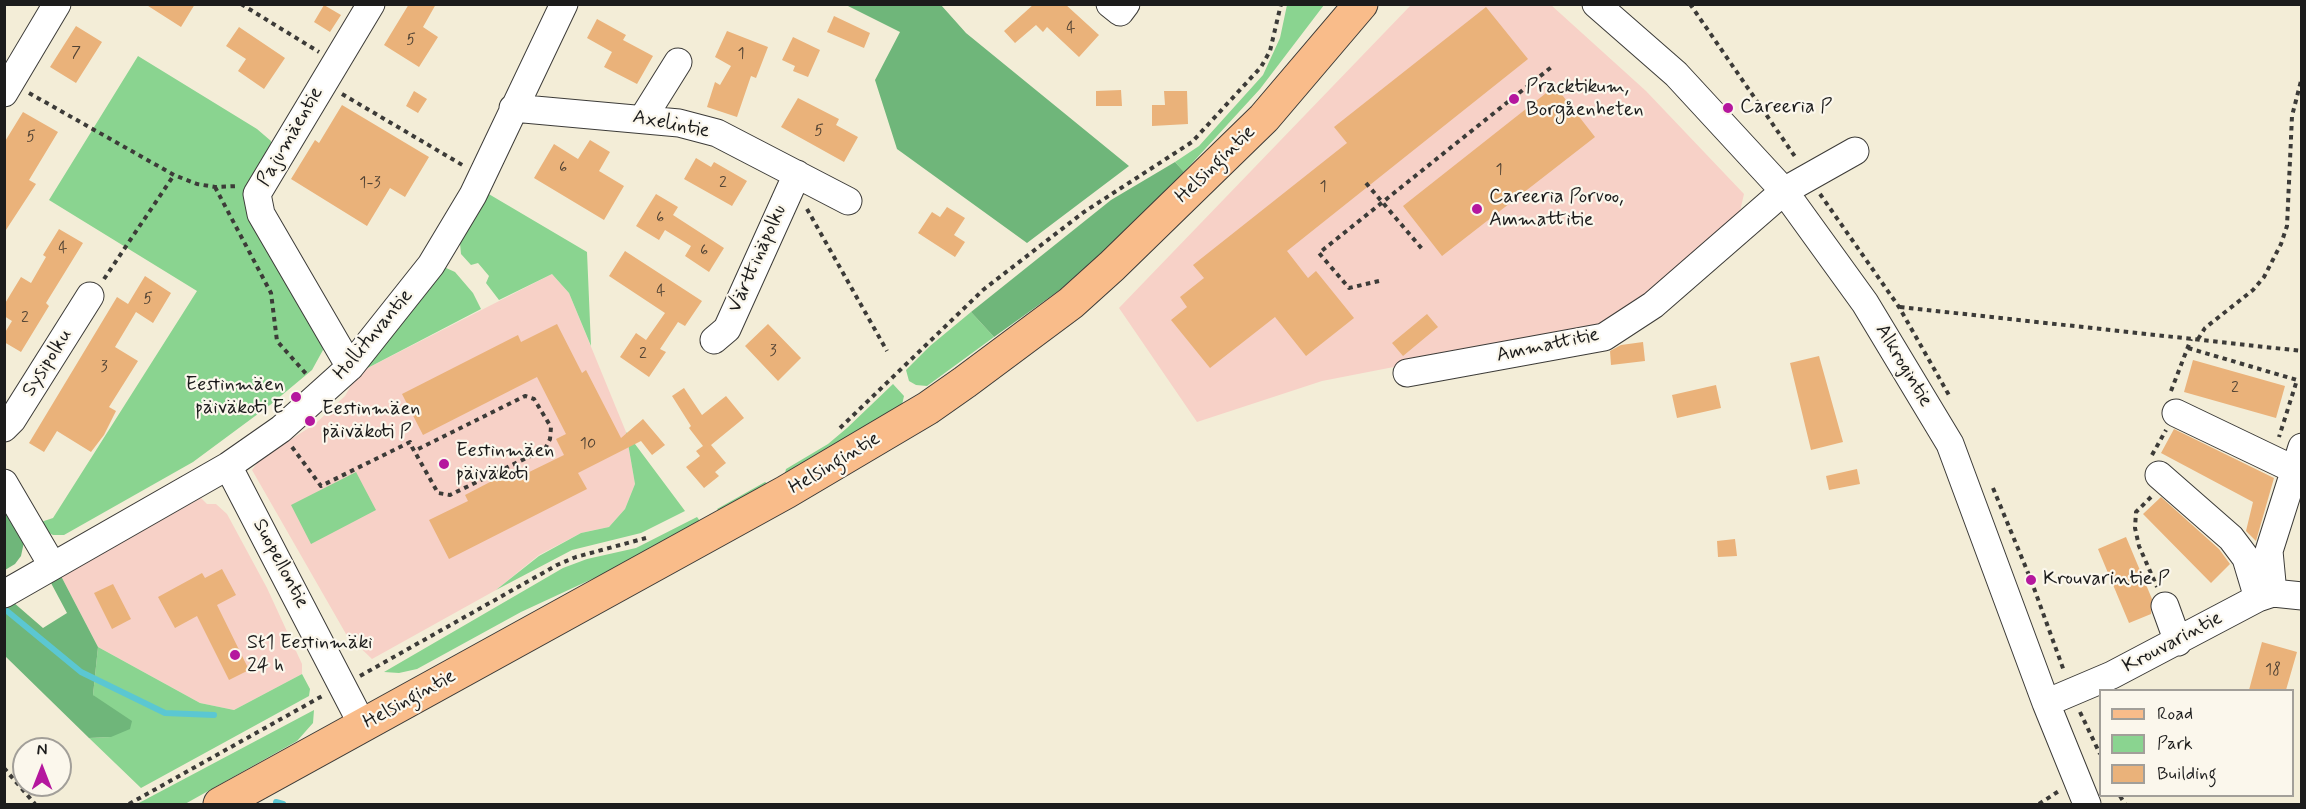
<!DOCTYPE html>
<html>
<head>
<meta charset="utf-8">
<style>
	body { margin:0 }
	#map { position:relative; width:2306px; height:809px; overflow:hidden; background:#f3edd7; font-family:Mynerve,sans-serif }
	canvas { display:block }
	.frame { position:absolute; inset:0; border:6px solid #1c1c1c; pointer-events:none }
	.legend { position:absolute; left:2099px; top:689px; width:195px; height:108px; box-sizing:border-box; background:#fbf7ec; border:2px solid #a29f99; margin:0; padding:8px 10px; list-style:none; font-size:18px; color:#1c1c1c }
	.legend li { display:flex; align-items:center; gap:12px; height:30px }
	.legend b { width:30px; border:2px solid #a29f99 }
	.north { position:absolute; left:12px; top:737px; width:60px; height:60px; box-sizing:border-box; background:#fbf7ec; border:2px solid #a29f99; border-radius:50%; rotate:0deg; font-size:16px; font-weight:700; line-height:24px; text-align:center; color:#1c1c1c }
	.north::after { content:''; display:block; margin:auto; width:21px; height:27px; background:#b5179e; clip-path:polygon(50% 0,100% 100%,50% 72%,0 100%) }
</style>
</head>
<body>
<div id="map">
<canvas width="2306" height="809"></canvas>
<div class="frame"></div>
<ul class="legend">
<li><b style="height:8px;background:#f9bc8a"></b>Road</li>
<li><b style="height:16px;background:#8ad490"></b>Park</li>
<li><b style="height:16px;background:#eab27a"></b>Building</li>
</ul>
<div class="north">N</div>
</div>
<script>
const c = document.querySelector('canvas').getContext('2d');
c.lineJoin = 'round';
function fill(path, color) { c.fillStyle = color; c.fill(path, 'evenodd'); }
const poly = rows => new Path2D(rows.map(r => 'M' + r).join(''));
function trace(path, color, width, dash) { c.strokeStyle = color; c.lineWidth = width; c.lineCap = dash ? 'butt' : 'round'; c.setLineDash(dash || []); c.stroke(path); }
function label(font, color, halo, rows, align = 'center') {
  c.font = font + ' Mynerve,sans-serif'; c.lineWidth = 4.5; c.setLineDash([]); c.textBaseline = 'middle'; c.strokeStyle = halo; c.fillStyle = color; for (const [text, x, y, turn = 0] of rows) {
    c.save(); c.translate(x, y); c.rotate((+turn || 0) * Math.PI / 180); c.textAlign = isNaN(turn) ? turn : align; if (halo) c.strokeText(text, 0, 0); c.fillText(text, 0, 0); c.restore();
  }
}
fill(poly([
	[1411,5,1551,5,1646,91,1744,194,1737,224,1604,326,1322,381,1197,422,1119,308],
	[552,274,569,293,626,432,635,484,625,509,609,527,581,533,539,555,496,590,372,659,346,634,252,470,260,459,315,424,345,396,358,373],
	[201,498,207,504,216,504,227,514,267,588,302,664,302,674,234,710,200,703,98,647,61,576]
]), '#f7d1c7');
fill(poly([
	[1287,5,1324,5,1260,89,1184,172,1175,162,1199,146,1263,75,1280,38],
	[138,56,257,129,271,141,271,149,250,178,248,195,322,342,323,350,312,370,270,405,193,462,64,535,53,535,47,532,41,522,53,518,197,291,49,200],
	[487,193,587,252,591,346,569,293,552,274,499,300,486,283,489,276,478,263,471,265,461,254,460,243],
	[444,267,455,272,473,293,481,309,358,373],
	[971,312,994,337,927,386,916,385,909,381,906,370,930,346],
	[893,384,904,396,902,405,790,473,785,473,786,469,828,444,847,428],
	[626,432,685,511,641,533,572,550,496,590,539,556,581,533,609,527,625,509,635,484],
	[356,472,376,510,311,544,291,505],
	[765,482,768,484,719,511,717,509],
	[697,517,700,521,646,554,521,612,417,669,399,673,384,672,563,568,587,559,636,548],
	[98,647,200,703,234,710,302,674,310,689,309,696,141,788,89,738,111,737,93,695],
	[314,710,313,723,297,741,185,804,137,804]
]), '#8ad490');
fill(poly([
	[846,5,941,5,966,33,1129,166,1027,243,897,149,875,80,900,32],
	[1175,162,1184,172,1137,222,1061,289,994,337,971,312,1111,200],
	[4,506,24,542,21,556,15,564,5,570],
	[61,576,98,647,93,695,132,721,130,729,111,737,89,738,5,656,4,607,13,602,43,628,67,613,51,583]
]), '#6fb67a');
trace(poly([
	[7,611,81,672,165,713,214,715],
	[276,802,283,804]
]), '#5bc7d2', 6);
fill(poly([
	[145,4,195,4,181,27],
	[409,4,436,4,423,27,438,37,419,67,384,45],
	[1034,4,1065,4,1099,35,1079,57,1047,27,1043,32,1036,25,1015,43,1004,31],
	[324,5,341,15,330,32,314,22],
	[1486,7,1528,59,1287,251,1308,278,1316,271,1354,318,1306,356,1275,317,1210,368,1171,320,1187,307,1180,297,1204,278,1193,265,1347,143,1334,127],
	[834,16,870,33,864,48,827,32],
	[597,19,626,35,623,40,653,56,637,84,604,67,612,52,587,38],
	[76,26,102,42,76,83,50,67],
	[239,27,285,58,264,89,238,71,246,59,226,46],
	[727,31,768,47,756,78,751,76,737,117,707,107,715,82,720,85,731,66,715,57],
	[793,37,820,50,808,77,793,71,795,66,782,60],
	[1555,86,1595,137,1442,256,1403,206],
	[1121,90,1122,106,1096,106,1096,91],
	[414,91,427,99,418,113,406,106],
	[1164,91,1187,91,1188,124,1152,126,1152,105,1165,105],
	[798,98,839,119,836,125,858,137,844,162,781,127],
	[342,105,429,157,405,197,390,188,367,226,291,179,315,140,319,143],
	[23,112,58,132,29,180,36,184,4,233,4,143],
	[590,140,610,152,599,171,624,186,604,220,534,178,554,144,578,159],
	[696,158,711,167,714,162,747,181,732,206,684,179],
	[656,194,678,207,673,215,724,248,709,272,685,256,691,246,665,230,659,240,636,226],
	[947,207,965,218,954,235,965,242,955,257,918,233,932,212,940,217],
	[59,229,83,243,46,303,49,306,21,352,4,342,4,334,12,321,4,316,4,305,21,277,31,283,46,257,43,255],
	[625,251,702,301,685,326,678,322,660,349,666,352,649,377,620,357,636,333,646,340,665,313,609,276],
	[145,276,171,293,153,323,136,312,115,347,138,361,109,407,116,411,104,435,91,452,57,431,44,452,29,443,117,297,128,304],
	[1427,314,1438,327,1403,356,1392,343],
	[557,324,582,373,586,370,621,438,643,419,665,445,652,455,641,441,578,473,587,489,449,559,429,520,468,501,465,495,517,468,521,476,564,455,556,439,566,434,537,377,423,435,402,394,518,335,521,342],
	[768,324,801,358,778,381,745,346],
	[1643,342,1645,361,1611,365,1610,351,1621,345],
	[1819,356,1843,442,1811,450,1790,363],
	[2193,360,2285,386,2276,418,2184,392],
	[1716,385,1721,408,1677,418,1672,395],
	[684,388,702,415,726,396,744,418,711,445,726,463,715,472,719,476,704,488,686,467,700,456,696,451,703,446,689,428,691,426,672,396],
	[2174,429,2274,478,2256,541,2246,531,2253,502,2161,453],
	[1857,469,1860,484,1829,490,1826,476],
	[2161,497,2219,549,2230,564,2211,583,2143,514],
	[2126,537,2152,599,2151,614,2129,623,2098,549],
	[1735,539,1737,556,1718,557,1717,541],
	[222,569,236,595,217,605,249,670,229,680,197,616,175,628,158,597,202,573,205,578],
	[113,584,131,619,112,629,94,593],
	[2262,642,2297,652,2286,690,2249,690]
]), '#eab27a');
const minor = poly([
	[1110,4,1120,12,1126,4],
	[1596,4,1676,74,1784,191,1865,303,1950,444,2046,703,2087,804],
	[4,93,57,4],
	[513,108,679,123,717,133,848,201],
	[643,118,678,62],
	[714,340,727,329,797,174],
	[350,367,261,214,257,194,371,4],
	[1407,373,1604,337,1653,305,1784,191,1855,151],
	[2176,413,2295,470],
	[4,428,12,420,90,296],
	[228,466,363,726],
	[2159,475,2231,538,2246,558,2258,598],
	[4,483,52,565],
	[2273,593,2269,551,2302,447],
	[4,594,228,466,281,429,350,367,431,265,473,195,564,4],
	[2165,606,2178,642],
	[2046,703,2112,675,2258,598,2273,593,2302,596]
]);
const major = poly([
	[220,804,786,492,928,408,965,382,1071,303,1112,266,1264,118,1361,4]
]);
trace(minor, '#3c3b38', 29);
trace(major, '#3c3b38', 35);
trace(poly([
	[241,4,319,52],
	[1690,4,1796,158],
	[29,93,174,175,197,184,215,187,238,186],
	[342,94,464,166],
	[1366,183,1423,250],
	[215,187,271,293,277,341,308,376],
	[1820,194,1899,307,1950,397],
	[807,209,887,351],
	[104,279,174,175],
	[1379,281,1349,288,1319,253,1554,65],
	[1900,307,2302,351],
	[2198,339,2205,328,2253,290,2264,277,2281,244,2287,226,2292,116,2302,77],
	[2188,348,2297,380,2279,437],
	[2171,391,2191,339],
	[840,428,983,290,1084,212,1192,142,1261,67,1270,51,1281,4],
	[292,447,321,486,410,442,412,447,438,493,450,495,545,449,550,439,551,427,534,399,525,396,414,451],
	[2152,455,2166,430],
	[1993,488,2031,580,2064,671],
	[2151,497,2136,512,2135,528,2139,546,2157,587],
	[360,676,557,565,576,557,646,538],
	[2080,712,2100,754],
	[4,768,35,804],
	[2120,796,2125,804],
	[129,804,324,695],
	[2039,804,2059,791]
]), '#3c3b38', 4, [4.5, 4.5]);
trace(minor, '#fff', 27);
trace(major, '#f9bc8a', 33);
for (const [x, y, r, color] of [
	[1514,99,6,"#b5179e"],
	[1728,108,6,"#b5179e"],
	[1477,209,6,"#b5179e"],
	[296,397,6,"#b5179e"],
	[310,421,6,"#b5179e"],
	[444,464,6,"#b5179e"],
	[2031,580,6,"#b5179e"],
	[235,655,6,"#b5179e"]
]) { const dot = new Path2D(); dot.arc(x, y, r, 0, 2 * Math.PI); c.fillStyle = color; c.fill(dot); trace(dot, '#fbf7ec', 2); }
label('16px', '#504234', null, [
	["4",1071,29],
	["5",411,41],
	["7",76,54],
	["1",741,55],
	["5",819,132],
	["5",31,138],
	["6",563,169],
	["1",1499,171],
	["1-3",370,184],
	["2",723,184],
	["1",1323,188],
	["6",660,219],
	["4",63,249],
	["6",704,252],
	["4",661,292],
	["5",148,300],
	["2",25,319],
	["3",773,352],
	["2",643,355],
	["3",104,368],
	["2",2235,389],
	["10",588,445],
	["18",2273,671]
]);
label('20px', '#1c1c1c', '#fbf7ec', [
	["Pracktikum,",1526,88],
	["Borgåenheten",1526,111],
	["Careeria P",1740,108],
	["Careeria Porvoo,",1489,198],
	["Ammattitie",1489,221],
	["Eestinmäen",284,386,"right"],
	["päiväkoti E",284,409,"right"],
	["Eestinmäen",322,410],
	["päiväkoti P",322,433],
	["Eestinmäen",456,452],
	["päiväkoti",456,475],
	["Krouvarintie P",2043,580],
	["St1 Eestinmäki",247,644],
	["24 h",247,667]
], 'left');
label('20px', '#1c1c1c', '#fbf7ec', [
	["Axelintie",671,125,11],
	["Pajumäentie",291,137,-60],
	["Helsingintie",1216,165,-44],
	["Värttinäpolku",758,259,-66],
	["Hollituvantie",374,335,-50],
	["Ammattitie",1548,346,-12],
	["Sysipolku",48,363,-58],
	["Alkrogintie",1903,366,59],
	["Helsingintie",835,464,-31],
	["Suopellontie",280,564,62],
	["Krouvarintie",2173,643,-28],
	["Helsingintie",410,700,-29]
]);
</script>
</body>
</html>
